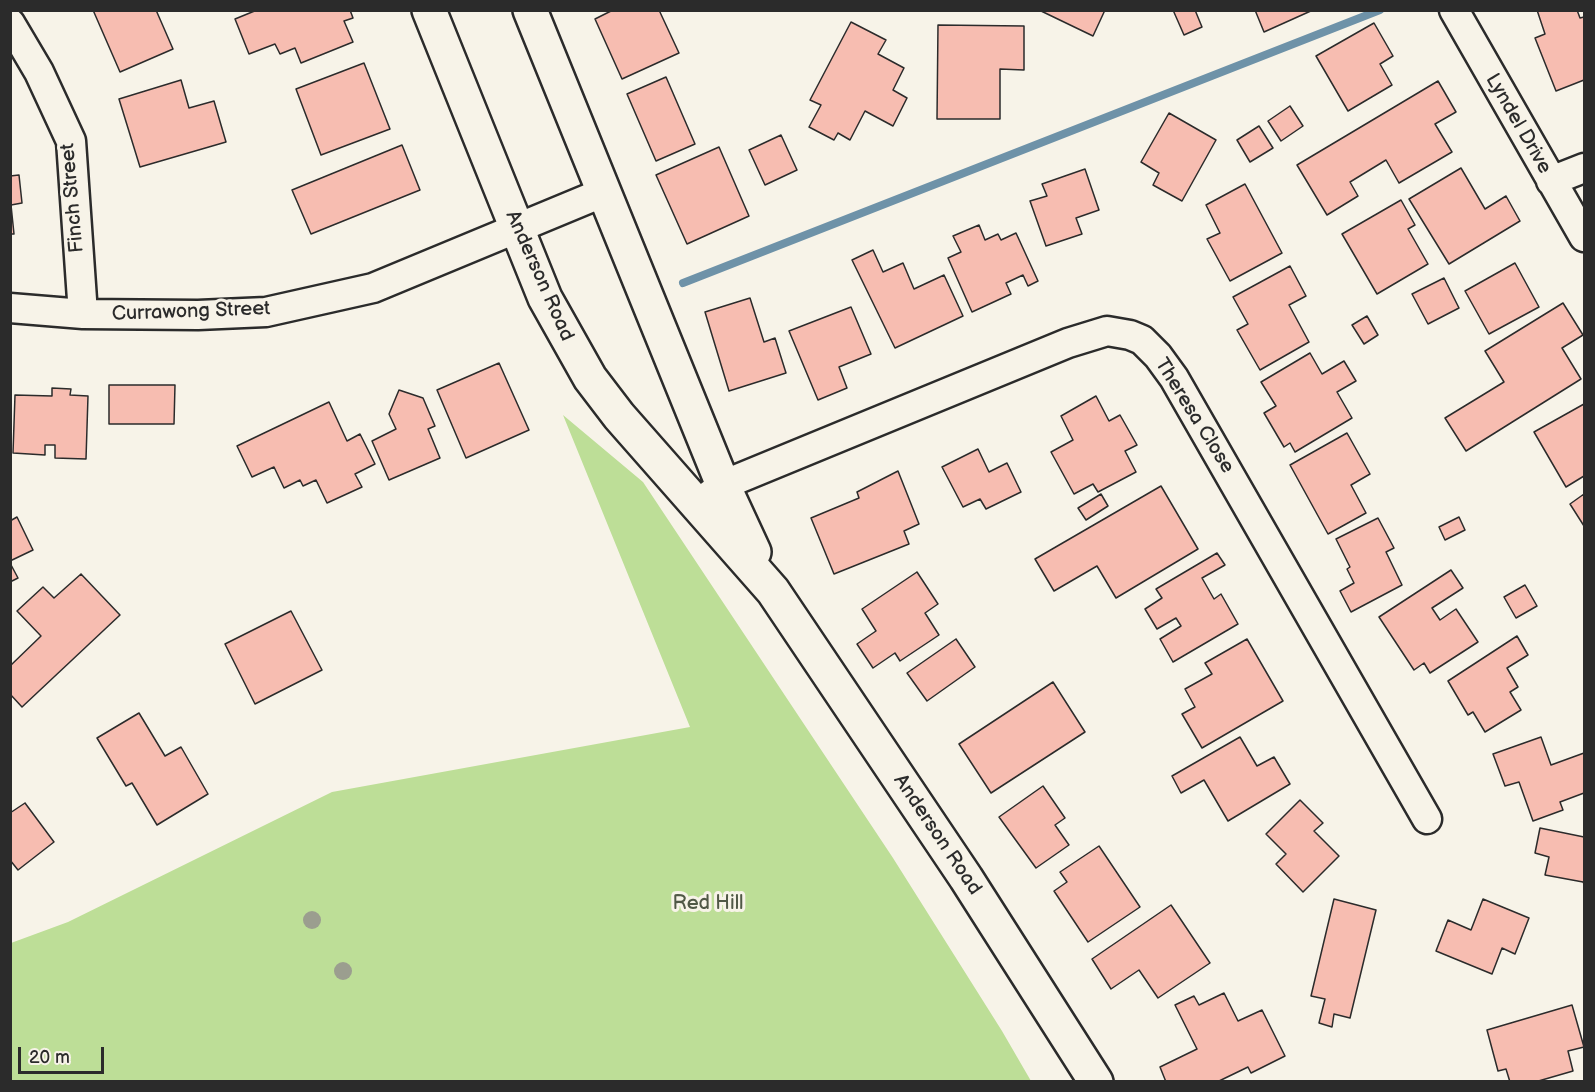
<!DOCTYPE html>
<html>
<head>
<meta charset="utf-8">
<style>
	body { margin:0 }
	#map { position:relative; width:1595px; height:1092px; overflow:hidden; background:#f7f3e8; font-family:"Balsamiq Sans",sans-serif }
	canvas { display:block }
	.frame { position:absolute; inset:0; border:12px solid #2b2b2b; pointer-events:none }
	.scale { position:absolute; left:18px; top:1047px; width:86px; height:27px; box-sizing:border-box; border:3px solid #2b2b2b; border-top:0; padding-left:8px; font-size:18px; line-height:21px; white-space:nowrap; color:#2b2b2b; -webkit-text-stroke:4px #f7f3e8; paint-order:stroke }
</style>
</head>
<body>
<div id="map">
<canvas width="1595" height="1092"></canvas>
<div class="frame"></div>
<div class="scale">20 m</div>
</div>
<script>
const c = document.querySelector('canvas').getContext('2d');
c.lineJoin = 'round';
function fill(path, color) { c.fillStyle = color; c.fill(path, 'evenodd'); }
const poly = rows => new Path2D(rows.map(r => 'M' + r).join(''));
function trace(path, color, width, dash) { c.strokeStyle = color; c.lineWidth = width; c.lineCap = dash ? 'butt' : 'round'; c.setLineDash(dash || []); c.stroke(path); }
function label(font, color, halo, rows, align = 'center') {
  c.font = font + ' "Balsamiq Sans",sans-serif'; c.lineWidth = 6; c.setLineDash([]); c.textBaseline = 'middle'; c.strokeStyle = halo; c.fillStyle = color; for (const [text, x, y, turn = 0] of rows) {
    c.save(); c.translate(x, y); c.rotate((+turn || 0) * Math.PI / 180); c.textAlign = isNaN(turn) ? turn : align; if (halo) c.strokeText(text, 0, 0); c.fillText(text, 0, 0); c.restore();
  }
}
fill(poly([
	[563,415,643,482,893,858,1002,1031,1031,1081,11,1081,11,943,68,922,332,792,690,727]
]), '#bdde97');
trace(poly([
	[683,283,1380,10]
]), '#6e92a8', 8);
const building = poly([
	[93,10,156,10,173,49,120,72,93,10],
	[257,10,350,10,353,18,344,21,353,42,301,63,295,48,280,54,275,44,249,54,235,19,257,10],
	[613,10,659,10,679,53,622,79,595,19,613,10],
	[1039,10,1105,10,1093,36,1039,10],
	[1173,10,1195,10,1202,27,1184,35,1173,10],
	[1255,10,1313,10,1264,32,1255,10],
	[1537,10,1577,10,1580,18,1584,17,1584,80,1556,91,1535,38,1545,34,1537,10],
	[851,22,886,40,878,54,904,68,893,90,907,98,893,126,865,111,850,140,838,133,834,140,809,127,821,105,810,100,851,22],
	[1374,23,1393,56,1380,64,1392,85,1348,111,1316,56,1374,23],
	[938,25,1024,26,1024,70,1000,69,1000,119,937,119,938,25],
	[364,63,390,129,321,155,296,89,364,63],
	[666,77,695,144,656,161,627,94,666,77],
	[181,80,189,108,214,101,226,142,140,167,119,99,181,80],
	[1438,81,1456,112,1435,124,1452,152,1399,183,1386,160,1350,182,1358,196,1327,215,1297,165,1438,81],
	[1290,106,1303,126,1281,141,1268,121,1290,106],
	[1169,113,1216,140,1182,201,1153,185,1159,173,1141,162,1169,113],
	[1259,126,1273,148,1250,162,1237,140,1259,126],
	[781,135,797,170,765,185,749,150,781,135],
	[402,145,420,190,311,234,292,190,402,145],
	[719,147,749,216,687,244,656,175,719,147],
	[1461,168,1485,209,1506,196,1520,221,1449,264,1409,199,1461,168],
	[1085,169,1099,210,1076,218,1082,234,1046,246,1030,201,1047,196,1042,184,1085,169],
	[19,175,22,203,11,205,14,234,10,234,10,176,19,175],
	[1245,184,1282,253,1230,281,1207,239,1220,233,1206,205,1245,184],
	[1401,200,1415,225,1408,229,1428,264,1377,294,1342,234,1401,200],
	[979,225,985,240,998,234,1001,240,1016,233,1038,281,1028,286,1023,275,1006,283,1011,294,972,312,948,258,961,252,953,236,979,225],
	[873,250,883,272,903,263,914,289,944,275,963,316,895,348,852,260,873,250],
	[1515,263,1539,307,1489,334,1465,291,1515,263],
	[1290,266,1306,296,1289,305,1309,342,1260,370,1237,330,1248,324,1233,297,1290,266],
	[1444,278,1459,308,1428,324,1412,294,1444,278],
	[750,298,764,342,775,338,786,373,729,391,705,312,750,298],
	[1563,303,1583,335,1562,348,1581,379,1466,451,1445,418,1504,382,1485,351,1563,303],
	[851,307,871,354,839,367,847,388,818,400,789,331,851,307],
	[1367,316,1378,335,1364,344,1352,325,1367,316],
	[1310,353,1322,374,1344,361,1356,381,1337,392,1352,418,1295,452,1290,443,1284,447,1264,413,1276,406,1261,382,1310,353],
	[499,363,529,430,466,458,437,390,499,363],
	[109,385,175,385,174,424,109,424,109,385],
	[52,388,71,389,70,395,88,396,86,459,55,458,55,445,45,445,45,455,13,453,15,395,52,396,52,388],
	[399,390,423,398,435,426,428,429,440,458,389,480,372,441,396,429,389,414,399,390],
	[1096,396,1109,421,1120,415,1137,445,1125,451,1136,472,1098,492,1093,484,1074,494,1051,452,1073,440,1061,416,1096,396],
	[329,402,347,441,360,434,375,464,355,474,362,487,327,503,316,480,303,486,300,480,284,488,274,467,252,477,237,446,329,402],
	[1584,404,1584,476,1566,487,1534,432,1584,404],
	[1347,433,1370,474,1351,485,1366,513,1328,534,1290,465,1347,433],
	[978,449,989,472,1007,463,1021,492,986,509,980,499,963,507,942,467,978,449],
	[898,471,919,524,904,531,909,544,834,574,811,518,859,498,857,492,898,471],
	[1161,486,1198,549,1116,598,1097,566,1054,591,1035,559,1161,486],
	[1101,494,1108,506,1086,520,1078,508,1101,494],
	[1584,494,1584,526,1570,504,1584,494],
	[17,517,33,550,10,561,10,521,17,517],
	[1459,517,1465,530,1445,540,1439,527,1459,517],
	[1378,518,1394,548,1386,552,1402,585,1351,612,1340,591,1354,583,1347,569,1350,567,1336,539,1378,518],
	[1217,553,1225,565,1202,578,1214,599,1221,594,1238,624,1173,662,1160,639,1181,626,1176,618,1157,629,1145,609,1162,598,1156,589,1217,553],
	[10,563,18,578,10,582,10,563],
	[1451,570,1463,588,1432,608,1440,620,1456,609,1478,642,1430,673,1424,663,1414,670,1379,617,1451,570],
	[917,572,938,604,925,613,939,635,900,661,895,653,873,668,857,644,876,631,862,609,917,572],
	[81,574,120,615,22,707,10,694,10,666,41,636,17,611,43,587,54,598,81,574],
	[1525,585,1537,606,1516,618,1504,597,1525,585],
	[291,611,322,670,255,704,225,644,291,611],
	[1517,636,1528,655,1507,668,1518,687,1510,692,1521,710,1485,732,1473,712,1468,715,1448,681,1517,636],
	[956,639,975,667,927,701,907,673,956,639],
	[1247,639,1283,701,1202,748,1182,714,1195,707,1185,689,1212,674,1205,663,1247,639],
	[1053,682,1085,732,991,793,959,744,1053,682],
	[139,713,165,756,181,747,208,794,157,825,132,783,126,786,97,738,139,713],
	[1240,737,1257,766,1274,757,1290,784,1228,821,1204,780,1181,793,1172,776,1240,737],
	[1541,737,1551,765,1584,753,1584,793,1560,802,1563,810,1533,821,1519,782,1505,786,1493,754,1541,737],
	[1043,786,1065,818,1055,825,1069,845,1036,868,999,817,1043,786],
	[1300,800,1323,823,1314,831,1339,856,1303,892,1276,864,1286,854,1266,834,1300,800],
	[25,803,54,842,18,870,10,860,10,813,25,803],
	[1540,828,1584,837,1584,884,1583,882,1545,875,1549,857,1535,853,1540,828],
	[1099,846,1140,907,1088,942,1054,891,1067,882,1060,872,1099,846],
	[1334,899,1376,910,1350,1018,1334,1014,1332,1027,1319,1023,1325,999,1311,996,1334,899],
	[1483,899,1529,918,1515,954,1502,948,1492,974,1436,951,1448,920,1471,930,1483,899],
	[1171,905,1210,963,1158,998,1139,970,1111,989,1092,959,1171,905],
	[1224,993,1238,1021,1262,1010,1285,1056,1251,1073,1248,1067,1217,1082,1166,1082,1160,1067,1197,1049,1175,1005,1194,996,1199,1005,1224,993],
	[1572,1005,1584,1047,1568,1051,1573,1071,1535,1082,1510,1082,1506,1069,1498,1071,1487,1030,1572,1005]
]);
fill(building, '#f7bdb1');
trace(building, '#2b2b2b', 1.5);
const minor = poly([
	[1454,10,1584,237],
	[10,23,39,72,71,141,83,314],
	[1551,181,1584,168],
	[10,308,83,314,198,315,266,312,373,288,602,193],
	[704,499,723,485,1068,343,1107,331,1130,335,1142,340,1158,356,1174,378,1427,819]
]);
const tertiary = poly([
	[429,10,545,298,590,378,619,416,773,591,966,878,1096,1082],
	[530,10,723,485,754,552]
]);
trace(minor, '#2b2b2b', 33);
trace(tertiary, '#2b2b2b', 38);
trace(minor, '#f7f3e8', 28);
trace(tertiary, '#f7f3e8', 33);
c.fillStyle = '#9b9e8f';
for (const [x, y] of [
	[312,920],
	[343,971]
]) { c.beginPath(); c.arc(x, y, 9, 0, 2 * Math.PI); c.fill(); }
label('20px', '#2b2b2b', '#f7f3e8', [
	["Lyndel Drive",1518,124,60],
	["Finch Street",73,198,-95],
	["Anderson Road",539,276,66],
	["Currawong Street",191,312,-2],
	["Theresa Close",1194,416,58],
	["Anderson Road",937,835,56]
]);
label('20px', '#505846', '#f7f3e8', [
	["Red Hill",708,904]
]);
</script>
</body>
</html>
